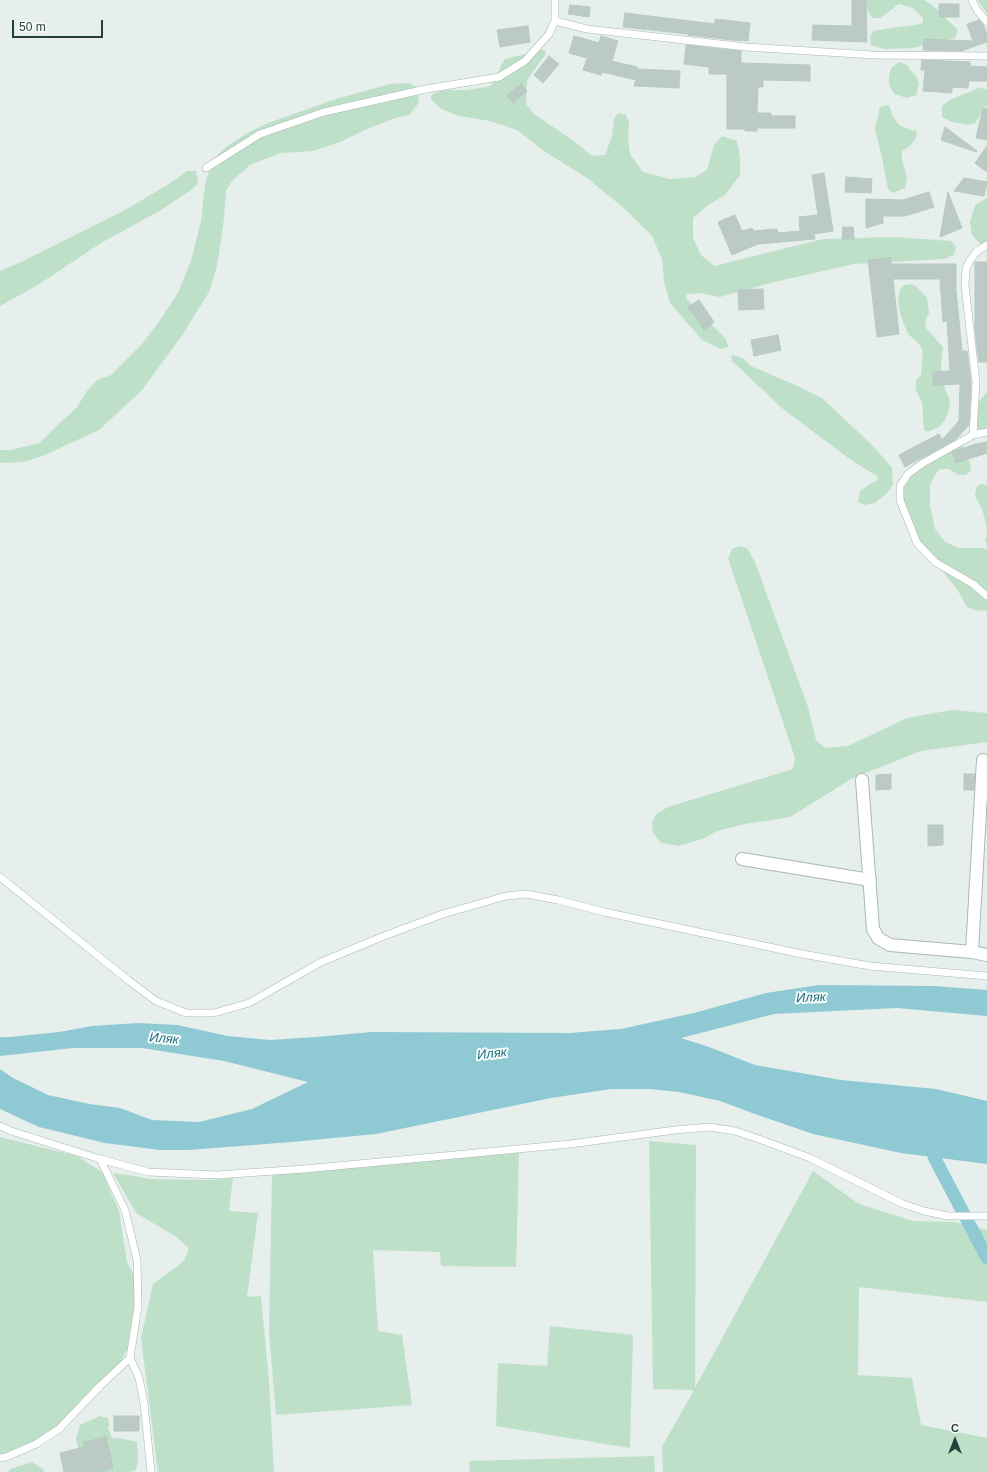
<!DOCTYPE html>
<html>
<head>
<meta charset="utf-8">
<style>
	body { margin:0 }
	#map { position:relative; width:987px; height:1472px; overflow:hidden; background:#e6efeb; font-family:Arial,sans-serif }
	canvas { display:block }
	.north { position:absolute; left:935px; top:1420px; width:40px; height:40px; -webkit-text-stroke:3px #f7fbf9; paint-order:stroke; rotate:0deg; font-size:11px; font-weight:700; line-height:16px; text-align:center; color:#24423a }
	.north::after { content:''; display:block; margin:auto; width:14px; height:18px; background:#24423a; clip-path:polygon(50% 0,100% 100%,50% 72%,0 100%) }
	.scale { position:absolute; left:12px; top:20px; width:91px; height:18px; box-sizing:border-box; border:2px solid #24423a; border-top:0; padding-left:5px; font-size:12px; line-height:14px; white-space:nowrap; color:#24423a; -webkit-text-stroke:3px #f7fbf9; paint-order:stroke }
</style>
</head>
<body>
<div id="map">
<canvas width="987" height="1472"></canvas>
<div class="north">С</div>
<div class="scale">50 m</div>
</div>
<script>
const c = document.querySelector('canvas').getContext('2d');
c.lineJoin = 'round';
function fill(path, color) { c.fillStyle = color; c.fill(path, 'evenodd'); }
const poly = rows => new Path2D(rows.map(r => 'M' + r).join(''));
function trace(path, color, width, dash) { c.strokeStyle = color; c.lineWidth = width; c.lineCap = dash ? 'butt' : 'round'; c.setLineDash(dash || []); c.stroke(path); }
function label(font, color, halo, rows, align = 'center') {
  c.font = font + ' Arial,sans-serif'; c.lineWidth = 4; c.setLineDash([]); c.textBaseline = 'middle'; c.strokeStyle = halo; c.fillStyle = color; for (const [text, x, y, turn = 0] of rows) {
    c.save(); c.translate(x, y); c.rotate((+turn || 0) * Math.PI / 180); c.textAlign = isNaN(turn) ? turn : align; if (halo) c.strokeText(text, 0, 0); c.fillText(text, 0, 0); c.restore();
  }
}
fill(poly([
	[862,0,924,0,932,5,958,30,955,38,913,48,884,49,871,45,870,37,873,31,890,28,915,25,923,23,923,18,913,8,899,4,880,18,872,18],
	[978,0,987,0,987,13,982,7],
	[541,50,545,50,546,54,527,80,526,104,533,113,579,145,592,156,605,155,612,136,614,119,618,113,626,115,629,123,628,139,630,154,643,172,669,179,695,177,707,170,714,145,722,136,737,141,740,157,740,175,725,195,708,205,693,218,693,238,701,255,714,266,823,239,894,237,951,241,956,247,954,255,944,259,854,264,774,282,720,297,700,293,687,294,686,298,726,339,728,347,721,349,702,340,670,303,664,282,662,259,652,236,625,209,587,178,544,151,517,130,490,121,459,116,441,109,431,99,431,96,434,93,446,90,467,90,491,86,500,69,501,65,505,59],
	[899,62,907,65,910,70,916,76,919,84,916,95,907,98,894,94,889,84,889,75,892,67],
	[409,83,416,87,419,100,417,105,409,115,395,118,367,129,340,142,313,151,281,153,250,165,233,180,226,190,224,219,217,266,209,292,183,334,142,390,99,430,45,455,24,462,0,463,0,450,11,450,39,443,77,407,87,391,97,380,111,375,142,344,158,323,178,293,191,261,201,221,205,185,212,160,226,147,247,133,268,123,336,99,390,84],
	[981,87,987,90,987,105,975,123,968,125,952,122,942,117,942,106,948,101],
	[889,105,893,117,899,125,911,130,917,131,916,138,910,146,902,151,902,160,907,177,905,188,893,193,888,189,881,153,875,129,880,107],
	[187,171,196,171,198,183,191,190,161,210,101,243,38,285,0,306,0,271,23,261,125,210,169,184],
	[987,198,987,250,986,250,972,235,970,222,975,205],
	[911,284,917,287,927,298,929,313,925,321,926,328,943,347,941,365,945,389,949,398,950,407,945,420,939,427,928,432,924,430,922,402,916,390,916,380,921,375,923,351,920,345,908,334,900,314,898,299,900,289,904,285],
	[733,355,742,358,751,366,793,384,822,398,874,447,892,468,893,485,887,493,875,503,864,505,858,502,860,491,868,485,876,481,878,479,877,476,851,460,783,409,732,361,731,357],
	[987,392,987,430,978,429,975,424,976,405],
	[949,438,961,440,970,464,971,470,966,475,958,475,949,469,941,469,936,473,930,485,930,505,935,529,945,542,959,548,981,548,987,549,987,611,975,610,967,607,957,589,906,526,898,507,899,486,909,468],
	[980,484,987,485,987,544,985,540,987,534,986,524,982,508,975,496,976,488],
	[739,546,747,548,755,562,808,707,816,740,825,748,848,746,907,718,952,710,987,713,987,742,921,751,853,778,790,817,745,824,717,831,702,839,679,846,661,843,653,833,652,822,656,814,668,807,793,769,795,758,728,558,732,549],
	[0,1137,77,1156,102,1172,119,1211,127,1262,142,1292,140,1311,131,1343,113,1375,55,1435,0,1458],
	[649,1141,696,1145,695,1388,813,1171,859,1204,913,1221,955,1222,987,1230,987,1302,859,1287,858,1375,912,1378,921,1425,987,1438,987,1472,663,1472,662,1447,694,1390,653,1389],
	[519,1153,516,1267,441,1266,440,1252,373,1250,378,1331,402,1335,412,1405,276,1415,269,1333,272,1174],
	[113,1173,135,1176,149,1179,207,1180,233,1178,229,1211,258,1213,247,1297,261,1296,269,1381,274,1472,158,1472,141,1338,153,1284,184,1261,189,1248,175,1236,136,1213],
	[550,1326,633,1335,630,1448,496,1426,498,1363,547,1366],
	[100,1416,108,1418,109,1424,108,1428,112,1438,123,1439,137,1442,138,1460,136,1470,129,1472,81,1472,81,1459,76,1439,80,1425],
	[654,1456,655,1472,470,1472,469,1461],
	[32,1462,43,1469,44,1472,8,1472,10,1469]
]), '#bfe0c8');
fill(poly([
	[819,985,934,986,987,990,987,1016,897,1008,774,1014,681,1038,709,1047,755,1065,841,1080,936,1089,987,1101,987,1164,901,1153,813,1134,755,1114,720,1101,679,1092,649,1089,611,1089,551,1098,376,1134,292,1142,188,1150,160,1150,105,1143,39,1127,0,1109,0,1069,13,1078,48,1095,89,1104,120,1108,152,1120,199,1122,252,1109,308,1082,224,1061,142,1048,73,1048,0,1056,0,1037,9,1037,59,1032,92,1026,138,1023,177,1025,228,1036,270,1040,316,1037,372,1032,569,1033,621,1029,694,1013,766,993]
]), '#8ec9d4');
trace(poly([
	[934,1157,987,1258]
]), '#8ec9d4', 13);
const building = poly([
	[852,0,866,0,867,42,812,40,813,25,852,26,852,0],
	[939,4,959,4,959,17,939,17,939,4],
	[570,5,590,7,589,17,568,14,570,5],
	[625,13,715,24,715,19,750,23,748,41,741,40,741,41,688,35,688,34,623,27,625,13],
	[979,20,984,26,987,35,987,42,961,51,923,50,924,39,973,41,967,24,979,20],
	[528,26,530,42,500,47,497,30,528,26],
	[574,36,599,43,601,36,618,41,612,61,637,67,637,69,680,71,679,88,634,86,636,80,602,72,601,75,583,70,587,58,569,53,574,36],
	[686,45,741,51,741,63,810,65,810,81,763,80,763,87,758,87,757,113,771,113,771,116,795,116,795,128,757,128,757,131,745,131,745,129,727,129,727,74,709,74,709,67,684,64,686,45],
	[549,56,559,64,543,83,534,75,549,56],
	[922,60,970,62,970,66,987,67,987,81,969,81,968,88,952,87,952,93,923,91,925,70,921,70,922,60],
	[521,84,527,91,513,103,507,96,521,84],
	[983,109,987,109,987,140,976,138,983,109],
	[945,127,977,151,976,152,941,140,945,127],
	[987,146,987,172,975,163,987,146],
	[824,173,833,231,814,234,815,239,758,244,732,255,718,222,735,215,742,231,752,228,753,231,777,229,778,233,800,231,799,217,818,215,812,175,824,173],
	[846,177,872,179,871,193,845,192,846,177],
	[964,178,987,182,984,196,954,191,964,178],
	[929,192,934,207,905,216,883,216,883,223,866,228,866,199,903,200,929,192],
	[948,192,962,228,940,237,948,192],
	[843,227,853,227,854,239,842,239,843,227],
	[891,258,891,264,956,264,956,290,962,351,967,351,971,382,969,425,957,438,905,467,899,455,939,434,942,440,959,421,960,384,933,385,933,372,950,371,947,321,943,322,940,279,893,279,899,334,877,337,868,260,891,258],
	[975,262,987,262,987,362,979,362,975,331,975,262],
	[763,289,764,309,739,310,738,290,763,289],
	[699,300,714,322,704,330,688,307,699,300],
	[778,335,781,350,754,356,751,340,778,335],
	[987,442,987,453,956,463,952,452,976,444,987,442],
	[891,774,891,789,876,790,876,775,891,774],
	[964,774,975,774,974,790,964,790,964,774],
	[928,825,943,825,943,845,928,846,928,825],
	[114,1416,139,1416,139,1431,114,1431,114,1416],
	[106,1437,113,1468,98,1472,64,1472,60,1453,84,1447,84,1442,106,1437]
]);
fill(building, '#bbcac4');
trace(building, '#b8c9c2', 1);
const service = poly([
	[972,0,977,10,987,22],
	[555,21,555,0],
	[206,168,260,134,324,112,426,89,499,77,525,61,549,34,555,21,587,29,746,47,873,55,987,56],
	[987,245,976,252,969,262,966,269,965,285,976,382,973,435,987,432],
	[973,435,923,463,908,474,900,486,900,500,917,543,935,562,973,584,987,596],
	[0,877,128,980,156,1001,186,1013,214,1013,249,1003,321,962,384,936,443,914,506,896,527,894,558,900,604,912,802,954,870,966,987,976],
	[0,1126,11,1131,100,1159,148,1172,217,1175,304,1169,476,1153,570,1144,675,1130,709,1127,735,1131,759,1139,810,1158,903,1204,924,1211,948,1216,987,1216],
	[130,1358,139,1378,144,1403,151,1472],
	[0,1458,6,1457,36,1444,59,1429,100,1386,130,1358,138,1306,137,1260,125,1210,100,1159]
]);
const minor = poly([
	[862,780,873,929,878,938,890,945,972,952,983,760],
	[742,859,870,880],
	[972,952,987,955]
]);
trace(service, '#a8b8b2', 8);
trace(minor, '#a8b8b2', 14);
trace(service, '#fff', 7);
trace(minor, '#fff', 12);
label('italic 13px', '#1c6f80', '#f7fbf9', [
	["Иляк",811,998,-2],
	["Иляк",164,1039,5],
	["Иляк",492,1054,-6]
]);
</script>
</body>
</html>
